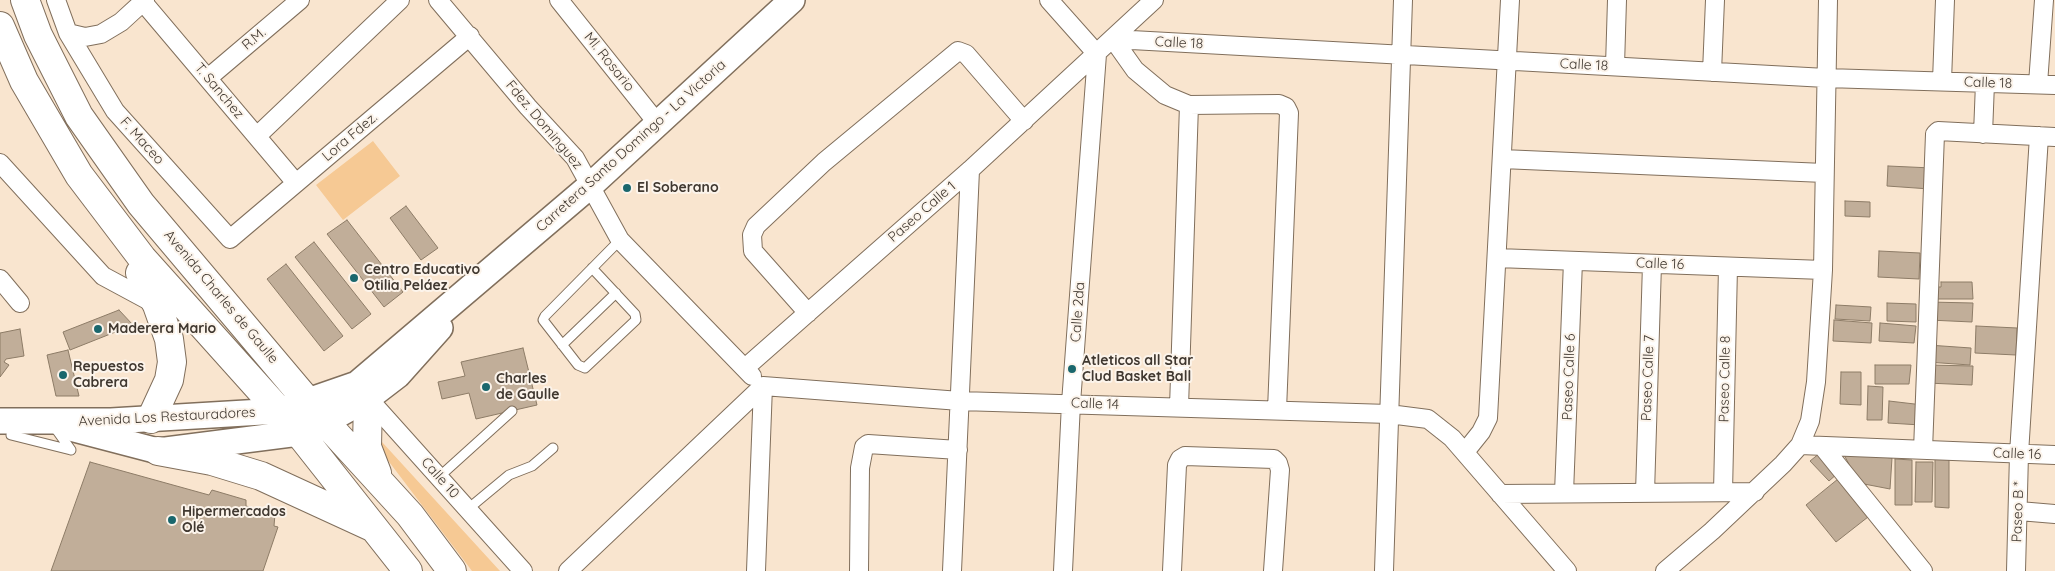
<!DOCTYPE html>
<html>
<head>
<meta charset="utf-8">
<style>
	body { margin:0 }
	canvas { display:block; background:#f9e5cf }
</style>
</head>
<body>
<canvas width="2055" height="571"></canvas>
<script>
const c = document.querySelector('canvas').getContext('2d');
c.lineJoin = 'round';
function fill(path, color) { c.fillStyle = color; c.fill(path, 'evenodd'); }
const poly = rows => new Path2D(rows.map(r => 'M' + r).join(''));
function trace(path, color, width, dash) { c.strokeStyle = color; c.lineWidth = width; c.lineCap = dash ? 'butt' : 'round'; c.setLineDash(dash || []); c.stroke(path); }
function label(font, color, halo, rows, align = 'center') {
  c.font = font + ' Quicksand,sans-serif'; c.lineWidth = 4; c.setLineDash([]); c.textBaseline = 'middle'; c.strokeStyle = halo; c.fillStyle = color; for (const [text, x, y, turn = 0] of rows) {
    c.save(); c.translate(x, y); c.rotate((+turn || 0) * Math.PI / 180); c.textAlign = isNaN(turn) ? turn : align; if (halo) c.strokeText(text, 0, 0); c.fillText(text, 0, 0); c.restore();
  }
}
fill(poly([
	[373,141,400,176,343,220,316,185],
	[374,442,382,442,500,571,472,571]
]), '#f6c994');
const building = poly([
	[1888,166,1932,168,1930,189,1887,186,1888,166],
	[1845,201,1870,202,1870,217,1845,216,1845,201],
	[406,206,438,248,421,260,390,218,406,206],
	[347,220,403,292,384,307,327,234,347,220],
	[314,242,371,314,352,329,295,257,314,242],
	[1879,251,1920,253,1919,279,1878,277,1879,251],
	[286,264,343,336,324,351,267,279,286,264],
	[1941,282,1972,282,1973,299,1934,299,1933,287,1941,287,1941,282],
	[1929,302,1973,303,1972,322,1929,320,1929,302],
	[1887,303,1916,304,1916,322,1887,321,1887,303],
	[1836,305,1871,307,1870,321,1835,319,1836,305],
	[119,310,133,325,70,350,63,332,119,310],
	[1834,320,1872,323,1871,343,1833,341,1834,320],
	[1880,323,1916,326,1914,343,1879,341,1880,323],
	[1976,326,2017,328,2016,355,1975,353,1976,326],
	[20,329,24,356,6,359,4,362,9,365,0,377,0,333,20,329],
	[1928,345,1971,348,1970,365,1927,362,1928,345],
	[523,348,537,405,476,419,469,393,442,399,438,382,465,376,461,362,523,348],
	[68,350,79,396,56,396,47,355,68,350],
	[1875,365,1911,365,1909,384,1875,384,1875,365],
	[1928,365,1973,366,1972,385,1927,383,1928,365],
	[1841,372,1861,372,1861,405,1840,404,1841,372],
	[1868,386,1883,387,1882,420,1867,420,1868,386],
	[1889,401,1923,405,1921,425,1888,423,1889,401],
	[1820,453,1838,473,1829,481,1810,461,1820,453],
	[1843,453,1892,458,1890,489,1859,483,1843,453],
	[1895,459,1912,460,1912,505,1895,505,1895,459],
	[1935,459,1949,459,1949,508,1935,507,1935,459],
	[90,462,209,495,212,490,246,500,246,506,275,514,274,526,278,527,263,571,51,571,90,462],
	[1916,462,1933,462,1932,502,1915,502,1916,462],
	[1838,479,1868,517,1836,542,1806,505,1838,479]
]);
fill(building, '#c1ae99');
trace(building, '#8d7c67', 1);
const lane = poly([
	[592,268,635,314,636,320,585,368,578,365,543,320,545,316,620,240],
	[562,345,616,293],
	[13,421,11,435,71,450],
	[53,425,71,450],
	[439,477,512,411],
	[468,509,509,475,532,466,553,448]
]);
const street = poly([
	[56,0,68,33,115,111,230,239,470,36],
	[438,0,528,107,575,158,620,240,752,376],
	[559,0,658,124],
	[1049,0,1097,54],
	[143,2,296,183],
	[68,33,85,37,101,34,121,22,145,0],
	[1113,39,1826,78,2055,85],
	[1113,39,1135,70,1165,95,1189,105,1279,104,1286,107,1289,113,1277,410],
	[1615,66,1617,0],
	[1712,72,1715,0],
	[208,78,300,0],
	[1942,81,1945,0],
	[2038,84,2044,0],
	[1983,134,1985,83],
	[257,136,400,0],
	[1502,159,1824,173],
	[0,163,103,276,155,304],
	[1497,258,1823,270],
	[0,279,20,303],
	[808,313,753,251,752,235,756,226,824,162,958,51,966,54,1024,121],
	[745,368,970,170,1154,0],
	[763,386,960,401,1389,414,1428,419,1452,438,1567,571],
	[366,396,523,571],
	[1179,407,1189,105],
	[1800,445,2055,455],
	[1822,446,1923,571],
	[1923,450,1935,134,1938,131,2055,137],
	[1465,452,1481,432,1488,418,1510,0],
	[1723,492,1728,267],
	[1564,493,1573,261],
	[1645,493,1652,264],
	[1500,494,1755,492],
	[2019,511,2055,514],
	[568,571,763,386],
	[756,571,763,386],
	[859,571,860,468,864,447,868,444,958,450],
	[952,571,970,170],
	[1063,571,1071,403,1097,54],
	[1172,571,1177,465,1180,459,1185,456,1274,459,1278,463,1280,470,1273,571],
	[1384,571,1403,0],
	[1665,571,1712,531,1783,464,1800,445,1810,421,1816,382,1823,270,1828,0],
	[2016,571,2019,454,2039,136]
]);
const secondary = poly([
	[0,421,111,421,279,411,357,384,591,185,792,0],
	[74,429,158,451,299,433,325,422,368,398,398,375,440,328]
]);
const primary = poly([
	[25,0,38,35,79,116,141,204,325,422,410,515,452,571],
	[0,26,24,81,79,175,142,258,299,433,408,571],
	[140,273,157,305,169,339,172,362,169,380,151,419],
	[368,398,367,447,377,473],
	[158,451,212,461,261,476,372,527]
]);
trace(lane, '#816f5c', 11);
trace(street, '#816f5c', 20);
trace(secondary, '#816f5c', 28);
trace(primary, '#816f5c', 30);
trace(lane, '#fff', 9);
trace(street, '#fff', 18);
trace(secondary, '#fff', 25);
trace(primary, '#fff', 28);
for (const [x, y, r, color] of [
	[627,188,5,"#1a676d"],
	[354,278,5,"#1a676d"],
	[98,329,5,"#1a676d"],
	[1072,369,5,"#1a676d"],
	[63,375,5,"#1a676d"],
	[486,387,5,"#1a676d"],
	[172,520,5,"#1a676d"]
]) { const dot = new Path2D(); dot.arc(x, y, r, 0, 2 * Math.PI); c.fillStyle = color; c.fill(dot); trace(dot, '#fcf4eb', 2); }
label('14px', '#403830', '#fcf4eb', [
	["R.M.",254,39,-40],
	["Calle 18",1179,43,3],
	["Ml. Rosario",609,62,51],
	["Calle 18",1584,65,3],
	["Calle 18",1988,83,2],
	["T. Sanchez",219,91,50],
	["Fdez. Dominguez",544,125,50],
	["Lora Fdez.",350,137,-40],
	["F. Maceo",142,141,48],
	["Carretera Santo Domingo - La Victoria",631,146,-42],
	["Paseo Calle 1",922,212,-41],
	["Calle 16",1660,264,2],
	["Avenida Charles de Gaulle",221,297,50],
	["Calle 2da",1078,312,-86],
	["Paseo Calle 6",1569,377,-88],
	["Paseo Calle 7",1648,378,-88],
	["Paseo Calle 8",1725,379,-89],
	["Calle 14",1095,404,2],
	["Avenida Los Restauradores",167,417,-3],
	["Calle 16",2017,454,2],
	["Calle 10",440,478,48],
	["Paseo B *",2018,512,-88]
]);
label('bold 14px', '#403830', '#fcf4eb', [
	["El Soberano",637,188],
	["Centro Educativo",364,270],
	["Otilia Peláez",364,286],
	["Maderera Mario",108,329],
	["Atleticos all Star",1082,361],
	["Clud Basket Ball",1082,377],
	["Repuestos",73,367],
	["Cabrera",73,383],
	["Charles",496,379],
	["de Gaulle",496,395],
	["Hipermercados",182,512],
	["Olé",182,528]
], 'left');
</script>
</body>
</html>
